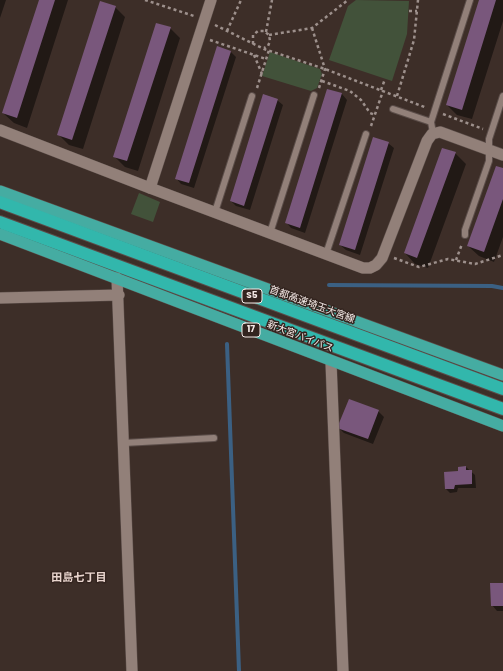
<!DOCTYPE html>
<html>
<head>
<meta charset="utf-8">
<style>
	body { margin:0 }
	canvas { display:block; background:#3d2e28 }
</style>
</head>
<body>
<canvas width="503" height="671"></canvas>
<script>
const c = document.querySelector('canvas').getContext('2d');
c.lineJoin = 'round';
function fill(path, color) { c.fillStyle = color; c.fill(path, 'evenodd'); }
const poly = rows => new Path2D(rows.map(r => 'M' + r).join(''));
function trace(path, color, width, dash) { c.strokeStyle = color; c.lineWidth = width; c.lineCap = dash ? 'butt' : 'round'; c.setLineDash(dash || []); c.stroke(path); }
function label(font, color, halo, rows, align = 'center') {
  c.font = font + ' Poppins,"Noto Sans JP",sans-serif'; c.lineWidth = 3; c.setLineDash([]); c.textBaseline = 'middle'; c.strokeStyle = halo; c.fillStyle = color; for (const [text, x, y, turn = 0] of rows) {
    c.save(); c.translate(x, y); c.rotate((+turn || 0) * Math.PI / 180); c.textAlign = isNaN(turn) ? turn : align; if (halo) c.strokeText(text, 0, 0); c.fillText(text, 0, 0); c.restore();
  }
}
fill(poly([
	[356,0,409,1,407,34,392,81,329,60,348,6],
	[270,52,320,69,322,74,317,88,311,91,262,76],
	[139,193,160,202,153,222,131,214]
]), '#42523a');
fill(poly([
	[0,0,6,0,0,18],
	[40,0,68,0,27,128,14,123,3,113],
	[480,0,503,0,503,21,472,119,457,115,447,105],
	[115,7,125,17,83,149,69,145,58,134],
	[170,28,180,38,138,171,125,167,114,156],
	[231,52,236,57,194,188,181,184,176,178],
	[328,90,342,94,347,100,305,233,291,228,286,222],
	[277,100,283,105,250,210,236,206,231,201],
	[388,143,394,148,360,255,346,250,340,245],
	[455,153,466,164,428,268,415,264,405,253],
	[503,169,503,237,494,262,479,256,468,246],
	[378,411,384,417,373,444,344,433,338,427],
	[466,467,475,475,476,488,458,488,457,492,450,493,446,489,459,472],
	[503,584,503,611,497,611,492,605]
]), '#0007');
trace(poly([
	[329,285,492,286,503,288],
	[227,344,239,671]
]), '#3b6083', 4);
fill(poly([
	[39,0,55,0,17,118,2,113],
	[479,0,496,0,462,110,446,105],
	[100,1,116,6,72,140,57,135],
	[156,23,171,27,127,161,113,157],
	[217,46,231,51,189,183,175,179],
	[327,89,342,93,300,228,285,223],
	[263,94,278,99,244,206,230,201],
	[373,137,389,142,355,250,339,245],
	[442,148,456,152,417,258,404,253],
	[496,166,503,168,503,199,484,252,467,246],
	[349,399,379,410,368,439,337,428],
	[466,466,466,470,472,470,472,484,455,485,454,489,445,489,444,472,458,471,458,467],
	[490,583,503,583,503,606,491,606]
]), '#79577c');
const service = poly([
	[393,109,431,122],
	[433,133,431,122,470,0],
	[215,212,252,96],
	[270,233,314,95],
	[465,235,465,230,489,161,489,139,503,96],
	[326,254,366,134],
	[124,443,214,438]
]);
const minor = poly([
	[150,188,363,268,370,268,376,265,382,258,427,141,432,134,440,132,503,155],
	[117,278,132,671],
	[0,298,119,295],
	[331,362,343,671]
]);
const tertiary = poly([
	[0,130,150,188,211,0]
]);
const trunk = poly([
	[0,191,503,375],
	[0,234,503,426]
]);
const motorway = poly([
	[0,202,503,389],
	[0,222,503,409]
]);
trace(service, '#5b4d49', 8);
trace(minor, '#5b4d49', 12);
trace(tertiary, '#5b4d49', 12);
trace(trunk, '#5b4d49', 12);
trace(motorway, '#5b4d49', 14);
trace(poly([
	[145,0,194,16],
	[409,11,417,11],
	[215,25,264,49,325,69,427,108],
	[312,28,325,69,319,88],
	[227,31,241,0],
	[266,32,272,0],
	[269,35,312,28,348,0],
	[210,40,266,59],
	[253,44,253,35,258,31,264,31,269,35,270,41,268,46,264,48],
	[254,55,262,74],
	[322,81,350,91,361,100,370,113,375,115],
	[257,88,269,50],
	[381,90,385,79],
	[397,96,414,40,418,0],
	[443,114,483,129],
	[371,126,383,91],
	[394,258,419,267,448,259,475,264,503,255],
	[456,260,462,244]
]), '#9d908c', 2.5, [3, 3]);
trace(service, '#928079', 6);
trace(minor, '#928079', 11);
trace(tertiary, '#928079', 11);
trace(trunk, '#45aca2', 11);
trace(motorway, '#32b7ac', 12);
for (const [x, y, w] of [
	[252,296,20],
	[251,330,18]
]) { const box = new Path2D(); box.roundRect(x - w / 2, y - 7, w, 14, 3); c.fillStyle = '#33241f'; c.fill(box); trace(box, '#f6ebe8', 1); }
label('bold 9px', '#f6ebe8', null, [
	["S5",252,296],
	["17",251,330]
]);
label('10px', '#f6ebe8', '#33241f', [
	["首都高速埼玉大宮線",312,305,20],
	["新大宮バイパス",300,337,21]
]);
label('bold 11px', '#ead6cf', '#33241f', [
	["田島七丁目",79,578]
]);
</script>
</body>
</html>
